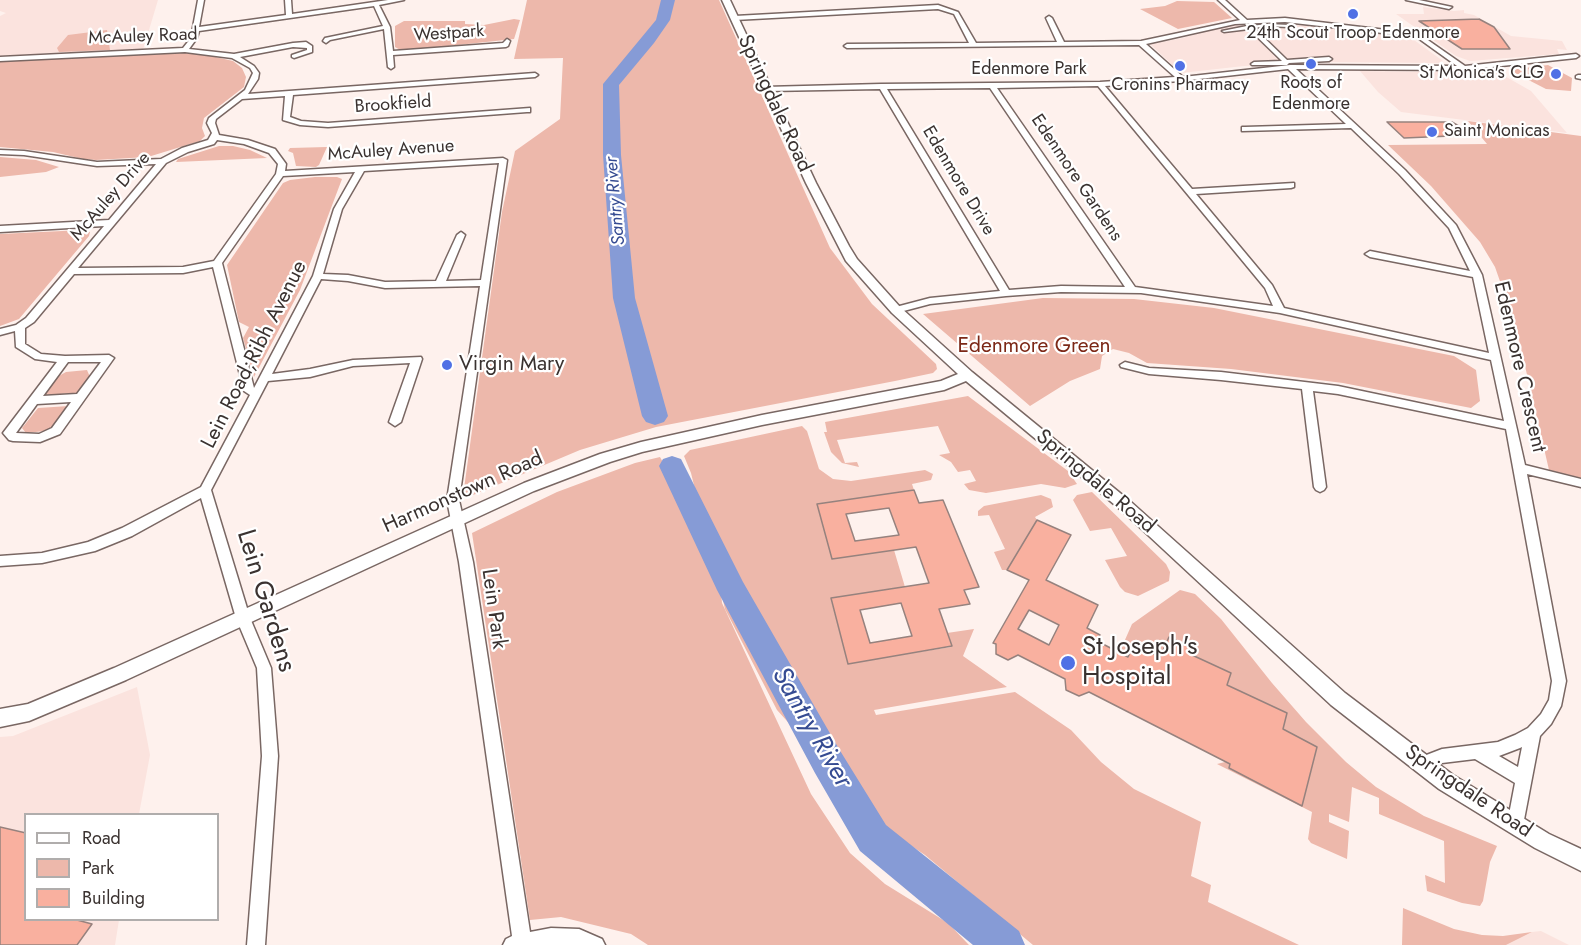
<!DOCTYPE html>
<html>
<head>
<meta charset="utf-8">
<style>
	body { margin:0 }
	#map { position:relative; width:1581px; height:945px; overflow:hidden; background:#fef1ed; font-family:Jost,sans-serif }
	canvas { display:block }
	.legend { position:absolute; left:24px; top:813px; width:195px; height:108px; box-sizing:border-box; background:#fff; border:2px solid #b0adac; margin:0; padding:8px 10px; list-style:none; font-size:18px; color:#3a3230 }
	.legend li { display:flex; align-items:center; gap:12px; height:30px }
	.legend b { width:30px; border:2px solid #b0adac }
</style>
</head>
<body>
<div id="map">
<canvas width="1581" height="945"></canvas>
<ul class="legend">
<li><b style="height:8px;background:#fff"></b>Road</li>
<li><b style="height:16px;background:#edb8ab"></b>Park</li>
<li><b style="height:16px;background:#f9b09f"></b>Building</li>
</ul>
</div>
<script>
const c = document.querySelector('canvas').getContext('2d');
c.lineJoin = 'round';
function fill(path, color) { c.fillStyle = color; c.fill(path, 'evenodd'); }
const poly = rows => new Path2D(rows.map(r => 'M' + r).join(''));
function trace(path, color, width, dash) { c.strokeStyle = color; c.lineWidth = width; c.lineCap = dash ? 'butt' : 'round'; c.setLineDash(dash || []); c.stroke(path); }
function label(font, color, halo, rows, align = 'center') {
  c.font = font + ' Jost,sans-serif'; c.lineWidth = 4.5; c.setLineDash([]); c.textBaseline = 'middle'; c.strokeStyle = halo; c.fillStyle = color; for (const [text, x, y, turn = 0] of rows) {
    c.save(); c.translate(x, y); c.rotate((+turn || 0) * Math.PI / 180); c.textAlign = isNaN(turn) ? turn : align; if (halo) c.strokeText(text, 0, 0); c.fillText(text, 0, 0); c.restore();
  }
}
fill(poly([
	[0,0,158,0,143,50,47,53,0,58,0,16,6,13,0,11],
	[1423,7,1454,11,1464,10,1464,13,1474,15,1511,36,1562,41,1567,50,1557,49,1559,54,1470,61,1456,56,1396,14,1424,14],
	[1270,22,1298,23,1407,35,1443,61,1440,63,1318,62,1244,66,1181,73,1150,44,1183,38,1226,25],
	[1494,70,1531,91,1567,133,1401,112,1378,92,1360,71,1450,72],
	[137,687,150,755,139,814,26,814,26,920,119,920,115,945,0,945,0,737,13,736],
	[1541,931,1569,945,1506,945,1532,932]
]), '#fbe3de');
fill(poly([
	[527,0,719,0,830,248,872,304,936,364,937,369,933,373,895,381,656,427,580,450,466,498,463,496,502,212,515,151,560,119,563,58,514,59],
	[1177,1,1214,2,1232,18,1178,29,1140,9,1165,6],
	[514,19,520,20,514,39,402,51,395,47,395,26,404,21,465,21,465,24,484,25],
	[107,30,110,50,59,52,57,48,68,35],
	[177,52,198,53,233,61,242,68,246,77,244,87,204,118,202,128,205,136,200,141,148,157,96,160,83,159,53,152,0,147,0,61],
	[1548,65,1572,78,1571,91,1546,89,1509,70],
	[1468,121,1581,136,1581,478,1549,470,1516,327,1495,267,1480,242,1431,186,1388,145,1487,144],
	[219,146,233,146,250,150,267,158,176,162,178,159],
	[327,147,319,165,316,167,296,166,293,153,288,151,290,148],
	[0,157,36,160,59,167,46,172,0,177],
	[315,177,337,177,342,179,300,290,254,377,243,338,249,327,239,322,227,265,283,183,290,180],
	[83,230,90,232,89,236,19,319,0,326,0,234],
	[1043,298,1134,299,1214,308,1454,356,1476,370,1480,401,1471,408,1343,383,1231,369,1147,363,1129,353,1113,349,1102,356,1100,369,1070,381,1030,406,923,314],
	[87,370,90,377,78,393,43,395,55,378,66,372],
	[968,396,1068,471,1077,484,1065,488,1041,484,986,493,969,490,964,484,976,481,970,470,958,472,951,462,939,455,950,453,938,426,837,440,845,463,857,462,859,467,842,463,831,452,824,432,827,432,825,422],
	[69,406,54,427,45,431,26,433,22,428,38,408],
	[802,426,807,431,819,469,833,479,851,481,925,470,933,474,931,480,912,484,914,490,817,504,832,559,894,550,905,587,831,599,848,663,951,647,947,633,974,629,963,656,1007,687,874,710,876,715,1015,692,1071,730,1101,762,1134,789,1201,822,1191,876,1211,885,1208,902,1299,945,1033,945,925,855,892,833,871,814,777,710,725,609,721,592,722,603,811,794,850,853,885,884,948,923,969,945,648,945,631,934,561,917,530,920,472,533,557,492,635,463,660,457,708,542,691,473,684,456,690,450],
	[1092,492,1166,564,1170,572,1169,581,1138,596,1125,592,1120,587,1105,560,1127,556,1111,528,1090,531,1073,500,1077,495],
	[1041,495,1051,499,1053,507,1035,517,1037,520,1007,570,1002,570,994,552,1005,549,989,515,978,516,978,511,984,506],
	[1180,590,1195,594,1221,619,1272,683,1306,722,1346,762,1376,787,1424,816,1497,846,1490,862,1483,901,1480,906,1462,903,1427,891,1425,875,1445,883,1444,841,1379,814,1379,798,1352,787,1349,822,1329,814,1329,822,1349,831,1347,859,1311,843,1308,839,1312,812,1217,764,1233,760,1222,701,1231,673,1207,662,1181,663,1194,649,1169,637,1162,652,1174,658,1145,678,1155,654,1134,644,1124,667,1113,667,1132,624],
	[1403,908,1454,929,1482,935,1503,936,1532,932,1506,945,1402,945]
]), '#edb8ab');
fill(poly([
	[661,0,675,0,670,20,654,43,619,85,621,155,635,298,668,416,664,422,655,425,646,422,642,416,613,298,603,155,603,84,656,20,661,0],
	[672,456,681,459,743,582,839,749,886,825,1019,931,1025,945,973,945,860,851,815,773,717,590,659,466,663,459,672,456]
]), '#869bd6');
const building = poly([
	[1479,19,1494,27,1510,49,1462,49,1419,21,1479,19],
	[1387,122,1452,122,1474,135,1404,138,1387,122],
	[914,490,919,503,943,500,979,587,964,590,970,604,939,609,952,646,848,664,831,598,929,583,916,547,832,559,817,504,914,490],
	[889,508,899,535,855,541,846,514,889,508],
	[901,603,912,636,870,643,860,610,901,603],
	[1037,520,1071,535,1046,580,1098,605,1087,628,1100,635,1097,641,1128,657,1134,644,1160,657,1169,637,1194,649,1192,655,1231,673,1227,685,1287,713,1283,729,1317,747,1302,806,1229,768,1230,764,1089,692,1079,696,1066,690,1065,679,1018,655,1008,660,996,654,996,644,993,643,1029,580,1007,570,1037,520],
	[1029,610,1059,625,1049,645,1018,629,1029,610],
	[0,827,26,833,26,920,77,920,92,924,77,945,0,945,0,827]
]);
fill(building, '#f9b09f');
trace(building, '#96827e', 1.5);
const pedestrian = poly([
	[1247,23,1251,26,1267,24,1290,25,1290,27,1288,27,1267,26,1254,28,1287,60,1329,57,1332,59,1329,61,1289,63,1287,65,1252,65,1251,64,1254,62,1282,61,1249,29,1224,32,1222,31,1247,26,1245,24,1247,23]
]);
const minor = poly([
	[198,0,204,0,199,27,286,15,285,0,291,0,292,14,388,0,404,0,379,5,390,27,393,51,503,43,507,39,510,41,508,46,506,47,393,55,394,67,391,69,388,67,384,29,330,40,326,43,323,41,325,38,383,26,374,6,199,31,197,38,189,49,234,54,293,43,306,42,312,46,312,52,294,58,292,57,292,55,307,50,307,48,293,47,240,57,254,66,259,73,258,79,248,94,535,73,538,75,535,77,293,95,290,117,301,121,328,123,530,108,530,112,527,112,328,127,300,125,283,120,285,96,242,99,216,119,215,123,219,135,248,140,275,149,286,164,285,171,503,158,507,160,459,500,473,562,530,932,551,928,579,929,602,939,605,945,503,945,506,939,512,936,459,562,447,500,480,286,385,288,348,281,321,279,272,374,310,369,353,360,421,357,422,359,401,422,395,426,389,422,410,363,353,366,310,377,268,381,211,490,250,618,271,668,278,756,265,945,247,945,262,756,257,668,236,618,201,498,132,536,95,551,42,563,0,566,0,556,42,553,88,542,122,528,201,487,250,395,244,391,213,267,183,273,74,274,34,322,25,328,25,344,41,354,65,356,109,355,114,358,60,434,40,442,13,441,9,440,3,433,57,362,35,359,16,347,15,331,0,335,0,329,16,325,26,318,104,226,0,232,0,226,109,220,156,164,97,166,24,155,0,154,0,150,24,151,97,162,161,159,182,148,208,140,212,133,207,123,209,118,245,90,253,73,250,68,232,58,185,52,0,61,0,57,183,48,191,38,198,0],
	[217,140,244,144,269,153,278,164,276,174,214,261,183,267,78,268,166,163,188,152,214,144,217,140],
	[499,163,481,280,446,281,465,235,461,232,457,235,436,281,385,282,348,275,323,274,342,209,364,171,499,163],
	[355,172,334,209,313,276,254,388,222,263,283,176,355,172],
	[68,362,101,362,77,394,43,396,68,362],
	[71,402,52,428,39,434,16,433,37,404,71,402],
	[1218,0,1225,0,1247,20,1285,18,1412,33,1422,36,1465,66,1576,54,1579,56,1576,58,1464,70,1296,69,1405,170,1456,225,1482,275,1525,465,1581,479,1581,487,1527,474,1566,681,1561,706,1551,724,1540,736,1523,825,1521,831,1515,833,1509,831,1507,825,1515,783,1475,759,1442,763,1422,772,1416,769,1414,764,1416,759,1442,749,1498,742,1515,735,1528,728,1541,714,1549,700,1552,681,1506,429,1338,394,1313,391,1326,487,1324,490,1320,492,1316,490,1314,487,1302,389,1221,380,1149,374,1121,367,1120,365,1125,362,1149,368,1221,372,1338,386,1504,421,1491,360,1280,313,1141,293,1061,292,1006,296,930,304,896,313,892,312,892,308,930,298,1000,291,880,89,768,91,765,91,765,87,881,84,1100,82,1175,77,1139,45,847,48,844,46,847,44,969,43,954,14,938,9,735,20,732,18,735,16,938,5,958,12,976,43,1057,42,1046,18,1049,16,1052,18,1064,42,1141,41,1240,20,1218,0],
	[1285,22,1409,36,1418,38,1457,66,1290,65,1183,77,1146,44,1235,24,1285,22],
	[1288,69,1346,124,1245,127,1242,127,1242,131,1351,128,1399,174,1449,228,1470,271,1370,251,1365,254,1370,257,1473,277,1489,353,1284,308,1272,285,1196,194,1291,188,1294,187,1294,183,1192,189,1105,86,1181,81,1288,69],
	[1098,86,1265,288,1273,306,1135,287,997,88,1098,86],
	[990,88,1125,287,1061,286,1009,290,887,89,990,88],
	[1522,747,1518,767,1499,756,1520,748,1522,747],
	[1406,0,1419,0,1452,7,1449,9,1406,0],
	[1578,75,1581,75,1581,79,1576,78,1576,76,1578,75]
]);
const tertiary = poly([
	[722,0,730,0,816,183,849,246,857,259,900,307,972,372,1131,502,1345,693,1453,775,1549,834,1581,849,1581,871,1535,848,1439,789,1331,705,1121,510,966,381,944,390,762,425,642,452,610,462,534,491,126,680,29,721,0,727,0,709,28,704,114,668,524,483,600,454,641,442,762,415,941,381,958,374,892,313,846,261,806,183,722,0]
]);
trace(pedestrian, '#796763', 3);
trace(minor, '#796763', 3);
trace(tertiary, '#796763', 3);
fill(pedestrian, '#fff');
fill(minor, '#fff');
fill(tertiary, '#fff');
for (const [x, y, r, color] of [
	[1353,14,6,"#5071e5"],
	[1311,64,6,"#5071e5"],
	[1180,66,6,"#5071e5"],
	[1556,74,6,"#5071e5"],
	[1432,132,6,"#5071e5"],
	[447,365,6,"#5071e5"],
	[1068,663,8,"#5071e5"]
]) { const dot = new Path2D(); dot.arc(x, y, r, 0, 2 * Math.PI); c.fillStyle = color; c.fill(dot); trace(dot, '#fff', 2); }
label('18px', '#3a3230', '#fff', [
	["Westpark",449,34,-4],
	["McAuley Road",143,37,-2],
	["Edenmore Park",1029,70],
	["Brookfield",393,105,-4],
	["McAuley Avenue",391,151,-4],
	["Edenmore Gardens",1076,178,56],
	["Edenmore Drive",958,181,59],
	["McAuley Drive",111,197,-49]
]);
label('18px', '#3a3230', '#fff', [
	["24th Scout Troop Edenmore",1353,34],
	["St Monica's CLG",1544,74,"right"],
	["Roots of",1311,84],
	["Edenmore",1311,105],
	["Cronins Pharmacy",1180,86],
	["Saint Monicas",1444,132,"left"]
]);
label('italic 18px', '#354b92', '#fff', [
	["Santry River",616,201,-95]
]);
label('21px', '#3a3230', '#fff', [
	["Springdale Road",774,104,65],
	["Lein Road;Ribh Avenue",255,355,-63],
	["Edenmore Crescent",1519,367,77],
	["Springdale Road",1095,482,40],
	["Harmonstown Road",463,493,-24],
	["Lein Park",493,609,82],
	["Springdale Road",1468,792,34]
]);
label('21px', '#7c2817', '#fff', [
	["Edenmore Green",1034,347]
]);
label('21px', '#3a3230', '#fff', [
	["Virgin Mary",459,365]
], 'left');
label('26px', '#3a3230', '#fff', [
	["Lein Gardens",265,601,73]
]);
label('26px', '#3a3230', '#fff', [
	["St Joseph's",1082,648],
	["Hospital",1082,678]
], 'left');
label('italic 27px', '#354b92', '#fff', [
	["Santry River",811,728,60]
]);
</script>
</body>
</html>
